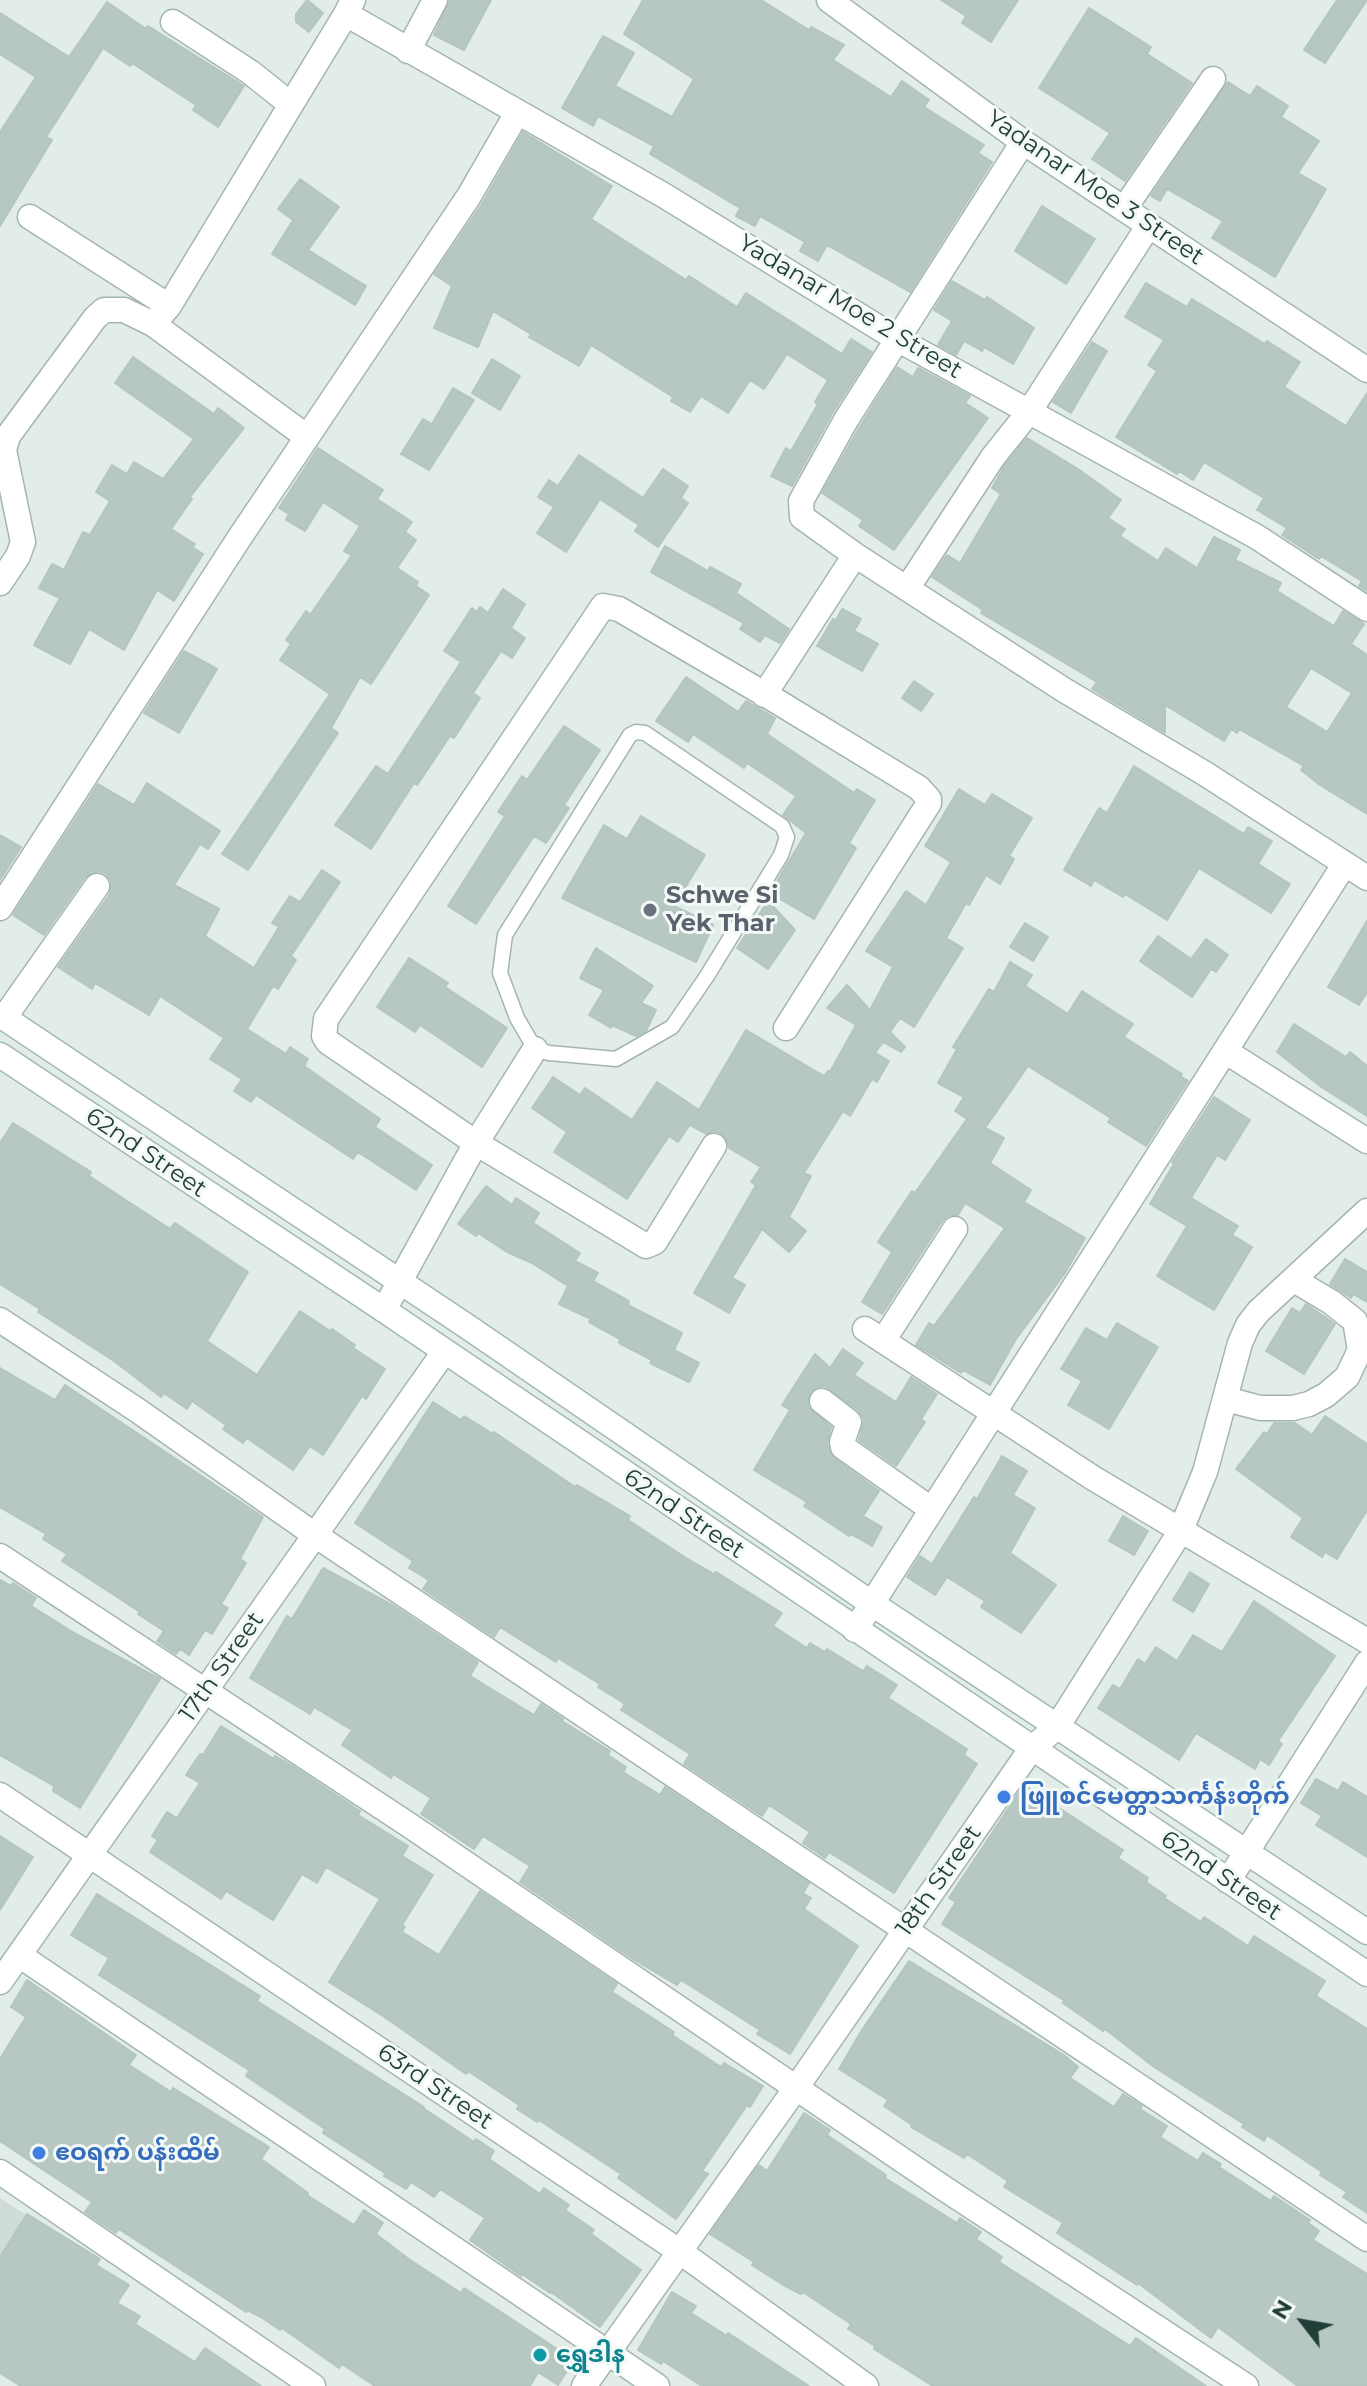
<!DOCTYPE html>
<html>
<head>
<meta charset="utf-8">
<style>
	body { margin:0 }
	#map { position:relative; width:1367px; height:2386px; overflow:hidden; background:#e2ede9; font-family:Montserrat,sans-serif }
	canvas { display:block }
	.north { position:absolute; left:1263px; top:2282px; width:80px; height:80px; -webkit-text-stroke:6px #f3f9f6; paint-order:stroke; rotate:301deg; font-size:22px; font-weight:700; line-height:32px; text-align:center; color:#213e39 }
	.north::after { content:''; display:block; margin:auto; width:28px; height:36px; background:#213e39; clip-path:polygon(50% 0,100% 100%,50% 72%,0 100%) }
</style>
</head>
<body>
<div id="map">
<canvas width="1367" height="2386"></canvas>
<div class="north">N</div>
</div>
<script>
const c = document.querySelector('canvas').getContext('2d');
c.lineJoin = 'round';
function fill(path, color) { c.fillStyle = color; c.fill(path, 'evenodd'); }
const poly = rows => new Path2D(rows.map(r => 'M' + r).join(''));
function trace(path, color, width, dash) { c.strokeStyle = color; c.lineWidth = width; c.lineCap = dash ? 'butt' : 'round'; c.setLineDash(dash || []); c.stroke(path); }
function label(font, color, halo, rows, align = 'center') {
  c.font = font + ' Montserrat,"Noto Sans Myanmar",sans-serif'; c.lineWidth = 6; c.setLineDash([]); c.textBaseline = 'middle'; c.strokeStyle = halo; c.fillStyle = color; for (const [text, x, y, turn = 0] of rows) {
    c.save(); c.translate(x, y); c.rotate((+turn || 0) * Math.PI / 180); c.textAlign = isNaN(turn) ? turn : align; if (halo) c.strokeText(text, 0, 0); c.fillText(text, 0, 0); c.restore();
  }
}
fill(poly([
	[0,2198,26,2215,0,2255]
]), '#d0dcd8');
const building = poly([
	[307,0,323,13,309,32,296,22,296,14,307,0],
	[450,0,491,0,464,50,434,35,450,0],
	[643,0,761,0,809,30,811,27,844,45,833,60,891,97,902,81,929,100,924,107,984,145,978,153,992,162,910,292,827,245,818,261,800,251,805,242,760,216,755,226,736,216,740,208,650,154,654,146,598,116,593,126,562,108,603,36,634,53,615,86,672,117,694,79,624,34,643,0],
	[941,0,1018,0,991,42,962,23,966,16,941,0],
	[1337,0,1367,0,1325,63,1304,50,1337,0],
	[107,2,146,29,148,26,244,86,218,127,193,110,196,105,132,63,130,66,103,48,46,137,52,140,0,226,0,132,36,77,0,54,0,13,69,57,107,2],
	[1089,8,1151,47,1147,54,1192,83,1125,181,1092,159,1110,133,1039,88,1089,8],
	[1228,82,1250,96,1257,86,1288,106,1281,117,1319,141,1298,173,1326,189,1275,277,1212,238,1223,221,1167,189,1160,201,1151,196,1228,82],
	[523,132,612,186,591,219,686,280,689,276,737,307,746,293,842,354,851,339,872,352,833,412,792,486,771,476,786,448,791,451,818,404,815,402,828,380,787,354,764,389,750,380,728,413,701,396,690,412,671,401,673,397,591,345,579,366,529,337,531,334,493,311,478,347,434,328,452,286,434,274,482,204,523,132],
	[300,179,339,207,308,250,366,286,355,305,272,254,293,220,278,209,300,179],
	[1042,206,1095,239,1066,284,1015,251,1042,206],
	[952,281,985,300,987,297,1034,328,1013,364,984,347,982,351,964,341,956,355,938,345,952,321,934,310,952,281],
	[1146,283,1187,307,1192,299,1265,344,1267,341,1300,362,1284,387,1346,426,1367,393,1367,591,1359,586,1362,581,1321,556,1319,559,1282,535,1287,528,1257,510,1264,498,1204,462,1193,480,1179,471,1177,474,1116,437,1157,371,1148,365,1164,340,1125,317,1146,283],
	[1092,342,1107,351,1071,413,1053,402,1092,342],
	[133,357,214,414,218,408,244,428,190,497,192,499,171,529,195,544,192,547,203,554,174,601,157,590,124,650,89,629,70,664,34,645,60,598,39,588,52,564,64,570,83,532,90,535,110,501,96,492,112,465,127,474,134,462,163,479,194,439,115,383,133,357],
	[492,359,520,376,500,410,472,393,492,359],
	[897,367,913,377,918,368,970,396,965,403,988,418,894,550,859,526,863,520,822,493,859,428,897,367],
	[453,388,474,400,429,470,401,454,423,419,432,424,453,388],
	[1027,438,1078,469,1121,500,1108,518,1125,529,1120,536,1158,561,1166,548,1197,568,1214,537,1240,550,1235,560,1281,583,1277,591,1334,626,1343,611,1364,624,1351,644,1367,655,1367,814,1320,785,1301,770,1304,766,1239,729,1237,733,1231,729,1224,741,1165,705,1165,733,1092,689,1097,682,981,613,983,610,932,577,947,555,960,563,1001,494,992,488,1005,465,1027,438],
	[1311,668,1352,693,1327,732,1286,707,1311,668],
	[318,448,383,490,377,499,412,522,405,532,416,540,397,568,418,582,416,586,429,595,371,684,360,677,331,728,338,733,248,870,222,854,330,694,280,660,291,644,286,640,306,611,310,615,352,555,344,551,360,526,323,502,305,531,286,520,289,514,279,508,318,448],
	[579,455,643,498,663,469,688,486,681,498,688,503,658,547,635,531,639,525,600,499,566,552,537,533,554,507,538,497,549,480,558,486,579,455],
	[665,546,708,571,710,567,741,584,736,593,789,629,780,643,765,635,760,642,740,629,744,623,651,572,665,546],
	[503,589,525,604,511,628,525,638,512,658,501,651,473,693,480,698,454,738,450,736,417,785,414,783,371,849,335,825,376,766,388,774,461,662,444,651,472,608,477,612,480,607,488,613,503,589],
	[842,609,861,619,854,631,878,644,862,671,817,646,833,619,836,620,842,609],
	[184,651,217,669,179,733,144,713,184,651],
	[686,677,738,712,746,701,775,718,767,734,854,793,857,789,875,800,849,843,856,848,814,919,770,893,806,833,783,815,796,796,747,763,744,768,693,734,688,742,656,721,686,677],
	[914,681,933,694,921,711,902,698,914,681],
	[564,726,600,750,564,805,569,808,546,843,534,836,476,924,448,906,505,816,498,812,522,776,527,780,564,726],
	[1134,766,1244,834,1248,827,1272,841,1258,864,1290,884,1271,913,1199,868,1167,920,1125,894,1123,897,1094,880,1091,886,1064,870,1099,808,1107,813,1134,766],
	[147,783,220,831,208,849,200,844,174,885,219,909,205,936,254,968,279,927,272,923,290,896,300,902,322,870,340,882,291,956,296,960,278,989,273,986,247,1029,286,1054,290,1047,308,1059,304,1066,380,1119,375,1127,432,1165,416,1190,358,1152,353,1159,256,1095,251,1102,234,1091,242,1079,210,1059,224,1038,160,996,149,1015,95,983,92,989,58,967,110,894,111,880,105,873,98,871,85,877,44,935,13,915,98,784,134,805,147,783],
	[959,789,985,805,992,794,1032,818,1009,856,1014,859,1000,884,986,875,969,905,966,903,946,938,963,948,914,1027,900,1018,890,1032,905,1047,901,1052,883,1042,875,1053,889,1061,877,1082,872,1079,850,1116,843,1111,804,1173,811,1176,789,1217,806,1231,789,1252,762,1229,732,1278,745,1285,729,1313,694,1293,756,1185,751,1182,761,1167,729,1148,727,1140,721,1133,714,1131,706,1134,690,1125,695,1117,678,1142,669,1136,627,1199,554,1152,567,1132,532,1108,553,1077,580,1095,585,1088,632,1120,657,1082,699,1110,746,1030,824,1076,828,1071,830,1072,856,1025,827,1008,847,985,870,1010,893,967,866,951,906,891,926,905,951,862,925,846,959,789],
	[641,816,705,855,674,906,713,925,696,962,562,898,604,825,627,839,641,816],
	[0,835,21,847,0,880,0,835],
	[768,901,795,930,768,969,737,948,768,901],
	[1367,921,1367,992,1359,1005,1328,987,1367,921],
	[1025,923,1048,937,1033,961,1010,947,1025,923],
	[1158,936,1191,959,1206,939,1228,955,1216,972,1211,969,1192,997,1140,961,1158,936],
	[596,948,653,986,641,1003,656,1010,646,1031,636,1036,612,1025,611,1028,589,1015,604,990,580,978,596,948],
	[409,958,448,983,445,987,507,1028,482,1067,420,1025,415,1032,377,1007,409,958],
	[1010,962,1032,975,1025,986,1068,1014,1082,991,1133,1024,1124,1037,1182,1074,1180,1076,1188,1081,1146,1146,1108,1122,1111,1118,1028,1066,985,1128,1004,1138,990,1163,1031,1190,1024,1202,1085,1238,1065,1273,1016,1339,990,1385,963,1370,961,1373,916,1345,929,1323,934,1326,1005,1228,965,1203,958,1215,949,1215,942,1221,882,1314,862,1302,892,1252,878,1242,912,1191,915,1193,967,1119,955,1111,964,1097,938,1083,957,1049,953,1047,989,989,994,992,1010,962],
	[1294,1024,1346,1057,1350,1052,1367,1066,1367,1116,1320,1086,1277,1052,1294,1024],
	[1214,1097,1250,1120,1225,1160,1217,1155,1191,1198,1238,1226,1232,1235,1252,1247,1214,1310,1157,1276,1187,1226,1150,1204,1174,1164,1172,1162,1214,1097],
	[13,1123,91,1172,89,1176,170,1229,175,1223,248,1272,207,1341,257,1375,300,1311,330,1331,332,1329,355,1345,353,1348,385,1369,366,1399,362,1396,323,1455,310,1446,293,1470,247,1438,243,1443,223,1429,226,1425,192,1401,187,1409,164,1393,161,1397,114,1361,38,1312,40,1309,0,1284,0,1143,13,1123],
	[486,1186,512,1205,516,1198,539,1213,533,1223,580,1253,575,1261,598,1273,593,1281,629,1301,628,1305,682,1333,674,1350,699,1363,689,1382,650,1363,652,1360,619,1343,620,1339,589,1322,591,1319,559,1304,568,1286,532,1263,507,1252,478,1233,476,1236,458,1224,486,1186],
	[1345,1259,1367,1272,1367,1302,1353,1294,1351,1298,1330,1284,1345,1259],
	[1306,1304,1335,1324,1304,1374,1266,1351,1292,1308,1300,1313,1306,1304],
	[1117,1323,1158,1347,1109,1429,1068,1405,1082,1381,1061,1369,1086,1328,1107,1340,1117,1323],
	[843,1349,863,1363,854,1375,896,1402,911,1377,937,1394,921,1419,925,1422,896,1466,859,1440,864,1419,858,1410,825,1386,817,1387,810,1392,808,1407,831,1427,827,1444,834,1458,879,1491,863,1516,882,1527,872,1546,851,1534,849,1536,804,1506,807,1502,754,1470,790,1410,782,1405,815,1354,830,1368,843,1349],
	[0,1368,55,1400,65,1385,263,1517,240,1559,246,1563,221,1604,228,1608,212,1634,205,1630,189,1655,180,1649,176,1654,157,1641,164,1631,138,1614,140,1612,62,1561,67,1554,43,1539,46,1534,0,1507,0,1368],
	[433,1402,461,1420,464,1416,493,1434,494,1432,575,1487,577,1485,630,1516,628,1520,686,1558,714,1574,716,1572,782,1613,773,1626,807,1648,810,1643,825,1652,827,1649,863,1671,867,1666,897,1685,888,1698,967,1749,964,1755,977,1764,894,1893,829,1852,825,1858,803,1843,810,1832,769,1805,762,1816,684,1764,690,1754,621,1710,625,1704,598,1687,600,1684,558,1658,556,1662,500,1627,494,1637,423,1589,429,1580,409,1568,413,1561,355,1523,433,1402],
	[1325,1416,1367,1444,1367,1510,1337,1559,1325,1552,1322,1557,1291,1537,1303,1518,1236,1469,1264,1432,1267,1434,1274,1423,1295,1423,1312,1435,1325,1416],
	[1002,1456,1027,1471,1013,1495,1035,1508,1010,1553,1056,1585,1021,1633,981,1607,985,1601,947,1577,935,1595,907,1577,920,1556,932,1564,974,1497,977,1499,1002,1456],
	[1123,1516,1148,1531,1134,1555,1109,1541,1123,1516],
	[323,1568,394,1606,478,1662,470,1676,534,1715,541,1704,563,1719,562,1721,610,1751,608,1755,626,1767,623,1772,660,1795,665,1787,809,1883,803,1893,811,1898,804,1909,858,1946,790,2054,757,2034,760,2030,681,1980,677,1985,633,1959,520,1882,530,1866,483,1836,474,1849,421,1814,431,1798,393,1774,391,1778,342,1745,352,1730,314,1707,310,1714,250,1678,287,1616,292,1619,323,1568],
	[1190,1572,1209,1584,1193,1612,1173,1600,1190,1572],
	[0,1580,11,1586,13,1583,36,1598,31,1606,76,1634,160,1679,80,1808,53,1791,54,1786,0,1755,0,1580],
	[1254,1601,1335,1656,1278,1741,1282,1744,1269,1765,1260,1759,1255,1769,1196,1733,1179,1760,1098,1708,1113,1685,1120,1689,1138,1659,1145,1664,1156,1647,1177,1661,1193,1635,1222,1652,1254,1601],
	[221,1726,274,1759,275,1756,291,1765,360,1811,358,1815,408,1846,402,1856,433,1875,402,1925,405,1927,402,1932,439,1955,480,1891,617,1984,612,1992,674,2032,672,2035,721,2067,724,2063,763,2086,750,2107,747,2105,702,2171,708,2174,676,2219,618,2178,621,2174,539,2120,537,2122,517,2109,519,2105,468,2071,466,2074,383,2016,329,1982,380,1899,326,1867,317,1883,302,1874,273,1920,226,1891,221,1899,150,1852,158,1840,152,1836,167,1812,177,1818,200,1783,186,1775,200,1754,203,1755,221,1726],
	[1316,1779,1338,1791,1343,1782,1367,1797,1367,1857,1316,1825,1322,1816,1301,1803,1316,1779],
	[1024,1785,1123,1850,1118,1858,1148,1878,1146,1882,1166,1896,1164,1898,1201,1922,1204,1917,1248,1946,1254,1936,1325,1981,1316,1996,1367,2029,1367,2213,1343,2197,1347,2192,1320,2175,1322,2172,1267,2135,1264,2141,1242,2127,1244,2124,1154,2067,1105,2029,1103,2031,1063,2003,1065,2001,942,1924,956,1902,949,1898,1024,1785],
	[0,1836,33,1857,0,1910,0,1836],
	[97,1894,260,1996,257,2001,424,2107,423,2108,474,2142,476,2139,494,2151,489,2159,540,2194,544,2188,569,2205,565,2210,594,2230,591,2234,641,2270,600,2327,551,2292,550,2293,522,2274,521,2276,470,2240,485,2218,440,2189,434,2197,411,2182,406,2189,384,2176,385,2173,323,2133,325,2129,246,2076,249,2070,99,1975,109,1958,71,1935,97,1894],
	[909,1961,1064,2055,1078,2067,1070,2078,1114,2107,1123,2094,1142,2106,1140,2109,1167,2126,1160,2137,1198,2161,1203,2153,1221,2164,1219,2167,1271,2201,1274,2196,1310,2220,1308,2223,1319,2231,1313,2240,1367,2274,1367,2386,1298,2386,1218,2327,1211,2338,1138,2283,1137,2285,1057,2233,1063,2223,1004,2187,1008,2181,967,2154,964,2158,911,2127,912,2125,884,2106,888,2100,839,2069,862,2030,909,1961],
	[27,1980,136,2055,129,2065,171,2092,173,2088,269,2147,261,2159,308,2193,307,2195,354,2225,364,2210,383,2223,376,2234,410,2260,461,2293,464,2288,574,2360,558,2385,538,2372,530,2386,375,2386,342,2364,339,2368,282,2328,280,2330,261,2317,247,2310,246,2312,119,2229,116,2233,85,2212,92,2202,0,2141,0,2059,26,2017,11,2007,27,1980],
	[804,2113,830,2130,827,2135,886,2175,885,2178,957,2223,960,2218,981,2232,976,2239,1002,2257,999,2262,1130,2346,1136,2338,1206,2386,933,2386,874,2349,875,2346,848,2329,851,2324,803,2292,801,2294,785,2286,752,2265,754,2262,710,2234,759,2165,767,2171,804,2113],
	[27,2214,100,2259,96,2265,129,2285,117,2303,140,2316,135,2324,195,2362,205,2348,261,2386,21,2386,0,2373,0,2257,27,2214],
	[672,2292,696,2306,691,2313,727,2336,728,2333,809,2386,702,2386,663,2361,661,2364,638,2350,672,2292]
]);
fill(building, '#b7c7c2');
trace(building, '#b4c6c1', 2);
const lane = poly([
	[636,732,645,733,782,826,787,837,781,855,707,976,672,1027,616,1059,549,1053,535,1049,517,1018,500,973,505,935,630,735,636,732]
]);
const street = poly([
	[353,0,346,14,665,196,897,339,1257,537,1367,609],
	[829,0,1023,142,1367,370],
	[173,22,250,72,289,103],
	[408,51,435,0],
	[1023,142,846,420,801,501,802,517,855,555,1064,690,1204,773,1367,878],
	[1124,209,1213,79],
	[30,217,169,306],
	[153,324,307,437],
	[0,583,18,556,23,542,4,450,8,436,95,318,104,310,124,310,153,324,169,306,346,14],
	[908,587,993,457,1029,412,1149,225],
	[764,695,855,555],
	[0,908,238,540,469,196,517,113],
	[4,1018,97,886],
	[1225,1051,1367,1141],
	[714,1146,655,1242,646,1246,476,1143,328,1042,324,1036,326,1019,603,606,619,609,778,702,919,788,929,799,929,803,786,1028],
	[384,1310,476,1143,535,1049],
	[0,1320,137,1410,315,1535,1367,2239],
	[865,1329,1093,1478,1367,1641],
	[883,1341,955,1229],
	[1226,1399,1260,1408,1293,1408,1309,1404,1326,1395,1347,1377,1360,1350,1355,1321,1331,1302,1294,1280],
	[822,1401,849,1422,842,1442,843,1447,931,1509],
	[0,1556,409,1825,945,2189,1246,2386],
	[855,1630,1344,865],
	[0,1795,679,2251,866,2386],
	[1228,1881,1367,1663],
	[19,1955,657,2386],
	[0,1982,444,1352],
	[0,2172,313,2386],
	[584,2386,796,2088,1031,1749,1057,1727,1180,1532,1205,1472,1240,1343,1248,1325,1258,1312,1367,1211]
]);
const secondary = poly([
	[0,1015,465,1325,871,1603,1367,1932],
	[0,1055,384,1310,1367,1974]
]);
trace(lane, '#a4b5b1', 17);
trace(street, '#a4b5b1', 27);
trace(secondary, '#a0b9b2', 27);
trace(lane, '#fff', 14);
trace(street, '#fff', 24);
trace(secondary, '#fff', 24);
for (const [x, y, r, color] of [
	[650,910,8,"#6b7280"],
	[1004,1797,8,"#3f7fe0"],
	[39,2153,8,"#3f7fe0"],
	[540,2355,8,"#0f9aa8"]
]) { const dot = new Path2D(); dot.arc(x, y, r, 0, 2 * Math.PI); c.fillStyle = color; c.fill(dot); trace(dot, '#f3f9f6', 3); }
label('24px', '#213e39', '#f3f9f6', [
	["Yadanar Moe 3 Street",1095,188,34],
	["Yadanar Moe 2 Street",850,307,31],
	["62nd Street",146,1153,34],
	["62nd Street",684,1514,34],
	["17th Street",222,1667,-55],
	["62nd Street",1221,1876,34],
	["18th Street",939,1881,-55],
	["63rd Street",435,2087,34]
]);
label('bold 24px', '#5b616d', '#f3f9f6', [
	["Schwe Si",666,896],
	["Yek Thar",666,924]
], 'left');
label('bold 24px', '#366cbe', '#f3f9f6', [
	["ဖြူစင်မေတ္တာသင်္ကန်းတိုက်",1020,1797],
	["ဧဝရက် ပန်းထိမ်",55,2153]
], 'left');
label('bold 24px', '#0d838f', '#f3f9f6', [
	["ရွှေဒါန",556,2355]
], 'left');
</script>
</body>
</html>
